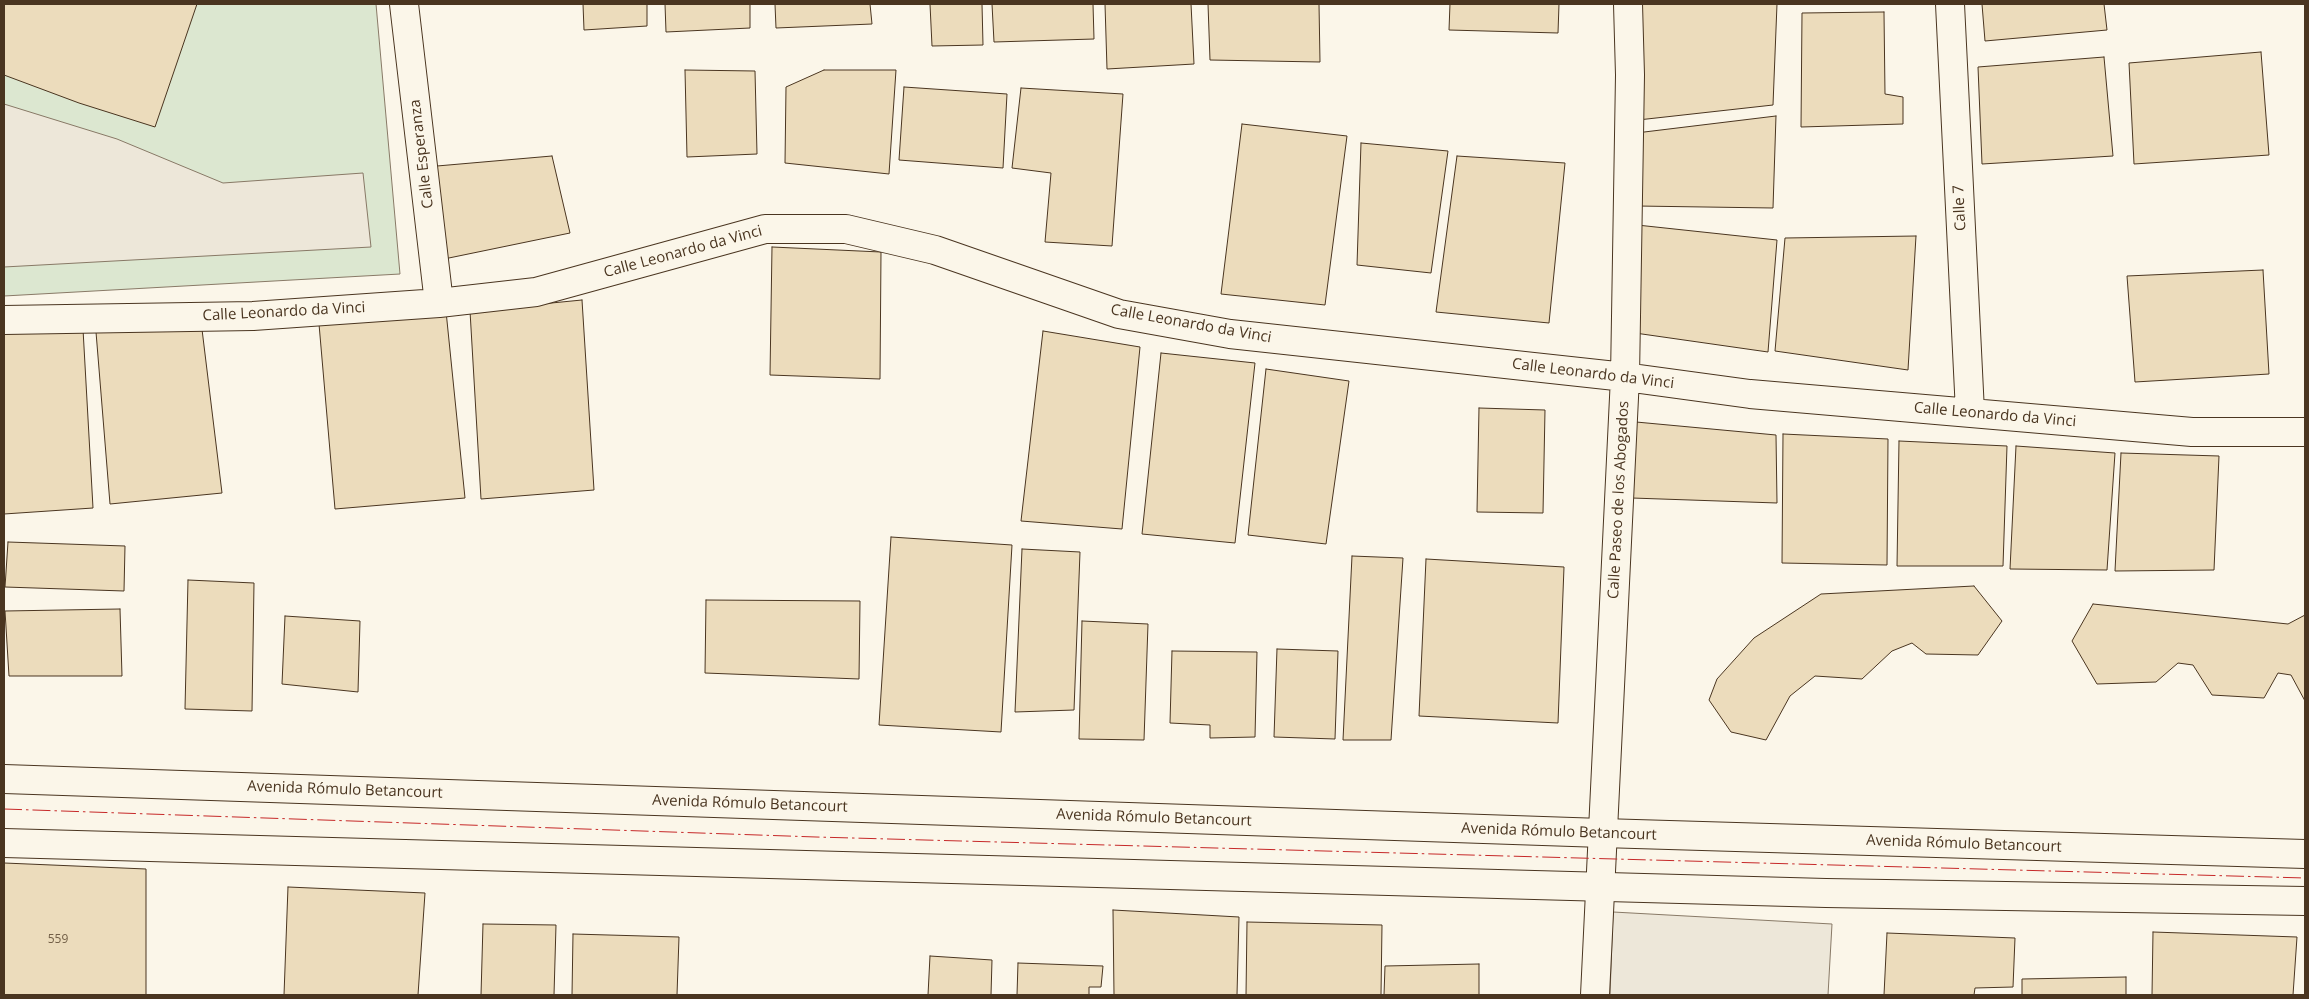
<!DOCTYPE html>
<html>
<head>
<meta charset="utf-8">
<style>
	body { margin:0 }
	#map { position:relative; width:2309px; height:999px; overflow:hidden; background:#fbf6e9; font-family:"Open Sans",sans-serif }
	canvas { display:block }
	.frame { position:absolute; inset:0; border:5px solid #4a3520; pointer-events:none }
</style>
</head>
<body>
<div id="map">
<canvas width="2309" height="999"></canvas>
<div class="frame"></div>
</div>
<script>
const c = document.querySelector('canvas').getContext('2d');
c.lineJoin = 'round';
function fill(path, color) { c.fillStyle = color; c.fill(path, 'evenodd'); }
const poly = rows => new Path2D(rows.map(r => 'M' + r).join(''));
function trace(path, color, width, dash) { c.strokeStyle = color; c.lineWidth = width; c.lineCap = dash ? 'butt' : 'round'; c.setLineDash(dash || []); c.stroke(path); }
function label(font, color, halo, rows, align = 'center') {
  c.font = font + ' "Open Sans",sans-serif'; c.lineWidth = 4; c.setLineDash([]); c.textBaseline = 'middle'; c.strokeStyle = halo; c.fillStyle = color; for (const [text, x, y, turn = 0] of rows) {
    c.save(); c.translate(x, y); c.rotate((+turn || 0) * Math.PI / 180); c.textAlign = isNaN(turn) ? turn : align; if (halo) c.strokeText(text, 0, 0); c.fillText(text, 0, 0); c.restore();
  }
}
const green = poly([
	[4,4,376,4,400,274,4,296,4,4]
]);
fill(green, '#dce7d0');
trace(green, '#887966', 1);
const parking = poly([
	[4,104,117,139,223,183,363,173,371,247,4,267,4,104],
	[1613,912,1832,924,1828,995,1610,995,1613,912]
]);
fill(parking, '#ede7d9');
trace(parking, '#887966', 1);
const building = poly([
	[4,4,197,4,155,127,79,103,4,75,4,4],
	[583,4,647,4,647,26,584,30,583,4],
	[665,4,750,4,750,28,666,32,665,4],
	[775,4,870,4,872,24,776,28,775,4],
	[930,4,982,4,983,45,932,46,930,4],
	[992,4,1093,4,1094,39,994,42,992,4],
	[1105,4,1191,4,1194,64,1107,69,1105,4],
	[1208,4,1319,4,1320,62,1210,60,1208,4],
	[1450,4,1559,4,1558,33,1449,30,1450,4],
	[1642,4,1777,4,1773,105,1638,120,1633,5,1642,4],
	[1982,4,2104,4,2107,30,1985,41,1982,4],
	[1884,12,1885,94,1903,97,1903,124,1801,127,1802,13,1884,12],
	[2261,52,2269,155,2134,164,2129,63,2261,52],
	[2104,57,2113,156,1982,164,1978,67,2104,57],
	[685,70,755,71,757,154,687,157,685,70],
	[824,70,896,70,889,174,785,163,786,87,824,70],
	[904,87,1007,94,1003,168,899,160,904,87],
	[1021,88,1123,94,1112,246,1045,242,1051,173,1012,168,1021,88],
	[1776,116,1773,208,1637,206,1636,133,1776,116],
	[1242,124,1347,136,1325,305,1221,294,1242,124],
	[1361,143,1448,151,1431,273,1357,265,1361,143],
	[552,156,570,233,444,259,437,166,552,156],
	[1457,156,1565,163,1549,323,1436,312,1457,156],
	[1637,225,1777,240,1768,352,1635,333,1637,225],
	[1916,236,1908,370,1775,351,1785,238,1916,236],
	[772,247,881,252,880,379,770,375,772,247],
	[2263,270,2269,374,2135,382,2127,276,2263,270],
	[582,300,594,490,481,499,470,311,582,300],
	[446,311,465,498,335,509,319,324,446,311],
	[201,321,222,493,110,504,96,332,201,321],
	[83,329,93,508,4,514,4,333,83,329],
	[1043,331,1140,347,1122,529,1021,521,1043,331],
	[1161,353,1255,363,1235,543,1142,534,1161,353],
	[1266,369,1349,381,1326,544,1248,535,1266,369],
	[1479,408,1545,410,1543,513,1477,512,1479,408],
	[1636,422,1776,435,1777,503,1632,498,1636,422],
	[1783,434,1888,439,1887,565,1782,563,1783,434],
	[1899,441,2007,446,2003,566,1897,566,1899,441],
	[2016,446,2115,453,2107,570,2010,569,2016,446],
	[2121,453,2219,456,2214,570,2115,571,2121,453],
	[891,537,1012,545,1001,732,879,725,891,537],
	[8,542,125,546,124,591,5,587,8,542],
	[1022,549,1080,552,1074,710,1015,712,1022,549],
	[1352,556,1403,558,1391,740,1343,740,1352,556],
	[1426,559,1564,567,1558,723,1419,716,1426,559],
	[188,580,254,583,252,711,185,709,188,580],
	[1974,586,2002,621,1978,655,1926,654,1912,643,1892,651,1862,679,1815,676,1790,696,1766,740,1731,732,1709,700,1717,679,1754,638,1821,594,1974,586],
	[706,600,860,601,859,679,705,673,706,600],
	[2093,604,2288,624,2305,615,2305,701,2291,675,2278,673,2264,698,2212,695,2193,665,2178,663,2156,682,2097,684,2072,641,2093,604],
	[120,609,122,676,9,676,5,611,120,609],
	[285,616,360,621,358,692,282,684,285,616],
	[1082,621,1148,624,1144,740,1079,739,1082,621],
	[1277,649,1338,651,1335,739,1274,737,1277,649],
	[1172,651,1257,652,1255,737,1210,738,1210,725,1170,723,1172,651],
	[4,863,146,869,146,995,4,995,4,863],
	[288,887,425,893,418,995,284,995,288,887],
	[1113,910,1239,917,1237,995,1114,995,1113,910],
	[1247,922,1382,925,1381,995,1246,995,1247,922],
	[483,924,556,925,554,995,481,995,483,924],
	[2153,932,2297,937,2293,995,2152,995,2153,932],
	[1887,933,2015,938,2013,987,1975,988,1974,995,1884,995,1887,933],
	[573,934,679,937,677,995,572,995,573,934],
	[930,956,992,960,991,995,928,995,930,956],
	[1018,963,1103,966,1101,987,1089,987,1089,995,1017,995,1018,963],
	[1479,964,1479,995,1384,995,1385,966,1479,964],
	[2126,977,2126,995,2022,995,2022,979,2126,977]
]);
fill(building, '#ecdcbc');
trace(building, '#4a3520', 1);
const street = poly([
	[404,4,439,303],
	[1950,4,1970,412],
	[4,320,253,316,439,303,536,292,765,229,846,229,935,250,1119,314,1230,334,1625,377,1750,394,2192,432,2305,432],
	[1595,995,1625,377,1630,75,1628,4]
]);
const secondary = poly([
	[4,779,1602,833,2305,854],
	[4,843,1826,893,2305,901]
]);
trace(street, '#4a3520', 30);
trace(secondary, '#4a3520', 30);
trace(street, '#fbf6e9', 28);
trace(secondary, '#fbf6e9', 28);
trace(poly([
	[4,809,816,837,2305,878]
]), '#c62828', 1, [18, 4, 2.5, 4]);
label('12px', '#725f47', null, [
	["559",58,940]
]);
label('15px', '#4a3520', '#fbf6e9', [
	["Calle Esperanza",422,154,-97],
	["Calle 7",1960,208,-93],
	["Calle Leonardo da Vinci",683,252,-15],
	["Calle Leonardo da Vinci",284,312,-3],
	["Calle Leonardo da Vinci",1191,324,10],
	["Calle Leonardo da Vinci",1593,374,7],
	["Calle Leonardo da Vinci",1995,415,5],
	["Calle Paseo de los Abogados",1619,500,-87],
	["Avenida Rómulo Betancourt",345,790,2],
	["Avenida Rómulo Betancourt",750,804,2],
	["Avenida Rómulo Betancourt",1154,818,2],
	["Avenida Rómulo Betancourt",1559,832,2],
	["Avenida Rómulo Betancourt",1964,844,2]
]);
</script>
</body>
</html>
